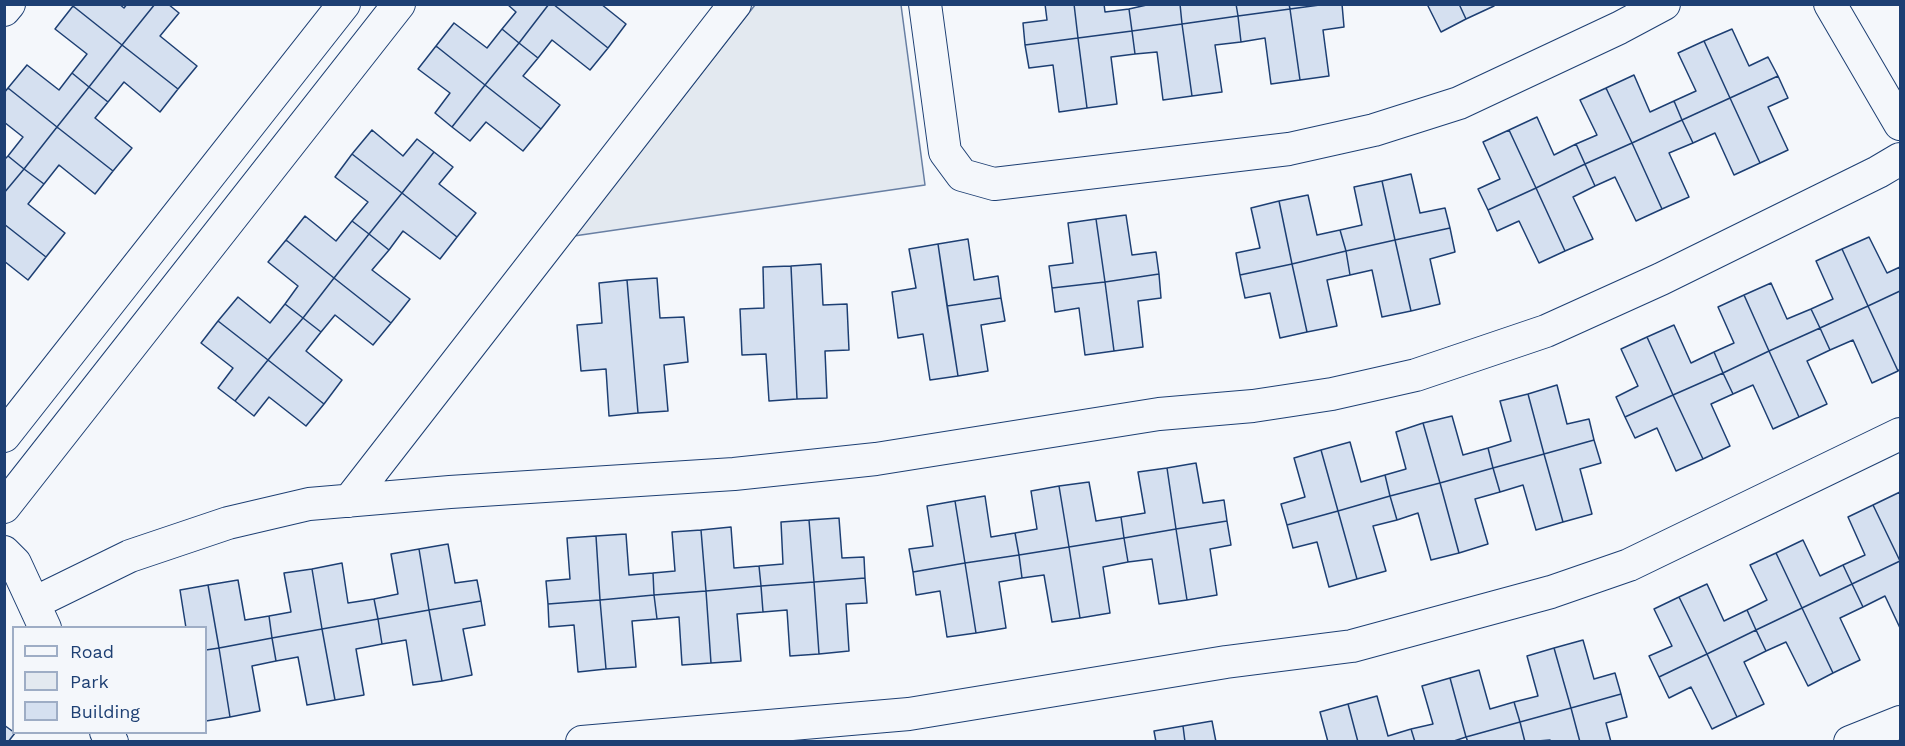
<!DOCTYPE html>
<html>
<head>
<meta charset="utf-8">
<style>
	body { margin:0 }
	#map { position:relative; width:1905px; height:746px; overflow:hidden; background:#f4f7fb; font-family:"Work Sans",sans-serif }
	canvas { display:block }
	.frame { position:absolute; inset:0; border:6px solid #1d3f73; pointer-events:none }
	.legend { position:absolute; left:12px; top:626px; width:195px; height:108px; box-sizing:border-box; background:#f4f7fb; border:2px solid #9eadc5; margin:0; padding:8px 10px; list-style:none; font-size:18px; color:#1d3f73 }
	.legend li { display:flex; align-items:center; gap:12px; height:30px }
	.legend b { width:30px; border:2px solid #9eadc5 }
</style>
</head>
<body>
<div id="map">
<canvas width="1905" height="746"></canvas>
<div class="frame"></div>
<ul class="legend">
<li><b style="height:8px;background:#f4f7fb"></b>Road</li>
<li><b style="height:16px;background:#e3e9f0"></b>Park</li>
<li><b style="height:16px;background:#d5e0f0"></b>Building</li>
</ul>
</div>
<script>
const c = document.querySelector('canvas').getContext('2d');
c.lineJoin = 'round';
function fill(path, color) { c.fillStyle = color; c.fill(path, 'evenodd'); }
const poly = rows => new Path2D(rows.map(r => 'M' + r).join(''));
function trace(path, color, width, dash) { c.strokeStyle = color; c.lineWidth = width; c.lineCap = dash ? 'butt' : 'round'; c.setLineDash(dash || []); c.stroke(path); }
const green = poly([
	[755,5,901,5,925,185,574,236,755,5]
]);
fill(green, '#e3e9f0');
trace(green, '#687fa3', 1.5);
const building = poly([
	[75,4,119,4,124,8,127,4,155,4,122,45,73,6,75,4],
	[155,4,168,4,179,13,160,36,197,66,178,89,122,45,155,4],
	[507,4,549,4,519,43,502,29,516,12,507,4],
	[549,4,553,4,608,48,590,70,552,40,538,58,519,43,549,4],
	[553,4,601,4,626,24,608,48,553,4],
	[1045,4,1074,4,1078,38,1025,45,1023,23,1047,20,1045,4],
	[1074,4,1104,4,1105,12,1129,9,1132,31,1078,38,1074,4],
	[1151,4,1180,4,1182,24,1132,31,1129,9,1151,4],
	[1180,4,1236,4,1238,16,1182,24,1180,4],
	[1236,4,1289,4,1290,9,1238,16,1236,4],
	[1289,4,1327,4,1290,9,1289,4],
	[1327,4,1342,4,1344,27,1323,30,1329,76,1300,80,1290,9,1327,4],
	[1427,4,1459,4,1466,19,1441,32,1427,4],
	[1459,4,1493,4,1494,6,1466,19,1459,4],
	[73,6,122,45,89,87,72,73,87,54,55,29,73,6],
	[1290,9,1300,80,1271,84,1265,38,1241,42,1238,16,1290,9],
	[1238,16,1241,42,1215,45,1222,92,1192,96,1182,24,1238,16],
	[454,23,487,48,502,29,519,43,485,85,436,46,454,23],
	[1182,24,1192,96,1163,100,1157,52,1135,54,1132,31,1182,24],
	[1732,29,1749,66,1768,57,1778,76,1730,98,1704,41,1732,29],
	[1132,31,1135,54,1111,57,1117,104,1087,108,1078,38,1132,31],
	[1078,38,1087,108,1059,112,1053,65,1029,68,1025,45,1078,38],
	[1704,41,1730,98,1682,120,1674,101,1696,91,1678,53,1704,41],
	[519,43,538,58,523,76,560,105,541,129,485,85,519,43],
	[122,45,178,89,160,112,124,82,108,102,89,87,122,45],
	[436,46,485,85,452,127,435,113,450,93,418,69,436,46],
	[27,65,59,90,72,73,89,87,57,127,8,88,27,65],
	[1634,75,1650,112,1674,101,1682,120,1632,143,1606,88,1634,75],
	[1778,76,1788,98,1768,107,1788,150,1760,163,1730,98,1778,76],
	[485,85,541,129,523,151,486,122,470,141,452,127,485,85],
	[89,87,108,102,95,118,132,148,113,171,57,127,89,87],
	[8,88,57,127,24,169,8,156,23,137,4,122,4,93,8,88],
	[1606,88,1632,143,1585,164,1576,144,1597,135,1580,100,1606,88],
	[1730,98,1760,163,1734,175,1715,133,1693,143,1682,120,1730,98],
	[1537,117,1554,155,1576,144,1585,164,1536,188,1509,130,1537,117],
	[1682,120,1693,143,1669,153,1689,197,1662,209,1632,143,1682,120],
	[57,127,113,171,95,194,59,165,44,184,24,169,57,127],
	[372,130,403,156,417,139,434,152,402,193,352,154,372,130],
	[1509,130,1536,188,1488,210,1478,189,1500,179,1483,142,1509,130],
	[1632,143,1662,209,1636,221,1615,177,1595,186,1585,164,1632,143],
	[434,152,453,167,439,184,476,213,457,237,402,193,434,152],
	[352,154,402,193,369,234,352,221,368,202,335,177,352,154],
	[8,156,24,169,4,193,4,160,8,156],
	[1585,164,1595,186,1573,197,1593,239,1565,251,1536,188,1585,164],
	[24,169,44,184,28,204,65,233,46,257,4,224,4,193,24,169],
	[1411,174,1420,213,1445,208,1450,228,1395,240,1382,181,1411,174],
	[1382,181,1395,240,1346,251,1340,230,1362,225,1354,187,1382,181],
	[1536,188,1565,251,1539,263,1519,221,1497,231,1488,210,1536,188],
	[402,193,457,237,440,259,403,231,389,250,369,234,402,193],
	[1308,195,1317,235,1340,230,1346,251,1292,264,1279,201,1308,195],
	[1279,201,1292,264,1240,275,1236,253,1260,248,1251,208,1279,201],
	[1126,215,1132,255,1156,252,1159,274,1105,282,1096,219,1126,215],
	[305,216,336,241,352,221,369,234,334,278,286,240,305,216],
	[1096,219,1105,282,1052,288,1049,266,1073,263,1068,223,1096,219],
	[4,224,46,257,28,280,4,261,4,224],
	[1450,228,1455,252,1430,259,1440,304,1411,311,1395,240,1450,228],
	[369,234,389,250,372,270,410,299,391,323,334,278,369,234],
	[1869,237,1887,273,1900,267,1900,291,1868,306,1842,249,1869,237],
	[968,239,974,280,998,276,1001,298,947,306,938,244,968,239],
	[286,240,334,278,303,318,285,304,298,286,268,262,286,240],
	[1395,240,1411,311,1382,317,1372,270,1350,275,1346,251,1395,240],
	[938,244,958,376,930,380,923,334,898,338,892,292,916,288,909,249,938,244],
	[1842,249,1868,306,1820,328,1811,309,1833,299,1816,261,1842,249],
	[1346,251,1350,275,1327,280,1337,326,1307,332,1292,264,1346,251],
	[821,264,823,305,847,304,849,350,825,351,827,398,797,399,791,266,821,264],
	[1292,264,1307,332,1280,338,1270,293,1245,298,1240,275,1292,264],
	[791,266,797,399,769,401,766,354,742,355,740,309,764,308,763,267,791,266],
	[1159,274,1161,298,1138,301,1143,347,1114,351,1105,282,1159,274],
	[334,278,391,323,373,345,335,315,321,332,303,318,334,278],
	[657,278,660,318,684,317,688,362,664,365,668,411,638,413,627,280,657,278],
	[627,280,638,413,609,416,606,369,581,371,577,325,602,323,599,283,627,280],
	[1105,282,1114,351,1085,355,1079,308,1055,312,1052,288,1105,282],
	[1771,283,1787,319,1811,309,1820,328,1769,351,1744,295,1771,283],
	[1900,291,1900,369,1898,371,1868,306,1900,291],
	[1744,295,1769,351,1723,373,1714,352,1734,343,1718,307,1744,295],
	[238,297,270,323,285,304,303,318,268,360,218,321,238,297],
	[1001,298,1005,321,981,325,988,371,958,376,947,306,1001,298],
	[1868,306,1898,371,1872,383,1853,340,1830,350,1820,328,1868,306],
	[303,318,321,332,306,351,342,380,324,404,268,360,303,318],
	[218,321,268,360,235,401,218,388,233,368,201,343,218,321],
	[1674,325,1691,363,1714,352,1723,373,1673,395,1647,337,1674,325],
	[1820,328,1830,350,1807,361,1827,404,1799,417,1769,351,1820,328],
	[1647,337,1673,395,1625,417,1616,397,1638,386,1621,349,1647,337],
	[1769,351,1799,417,1773,429,1753,385,1733,394,1723,373,1769,351],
	[268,360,324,404,306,426,269,397,254,416,235,401,268,360],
	[1723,373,1733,394,1711,404,1730,446,1703,459,1673,395,1723,373],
	[1557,385,1567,424,1589,419,1594,440,1544,454,1528,394,1557,385],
	[1528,394,1544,454,1493,468,1488,448,1511,441,1500,401,1528,394],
	[1673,395,1703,459,1676,471,1657,428,1635,438,1625,417,1673,395],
	[1452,416,1463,455,1488,448,1493,468,1440,483,1423,423,1452,416],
	[1423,423,1440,483,1390,496,1385,475,1406,469,1396,432,1423,423],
	[1594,440,1601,463,1580,469,1592,514,1563,522,1544,454,1594,440],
	[1350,442,1361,482,1385,475,1390,496,1338,511,1321,450,1350,442],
	[1321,450,1338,511,1287,525,1281,504,1305,497,1294,458,1321,450],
	[1544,454,1563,522,1536,530,1523,485,1500,492,1493,468,1544,454],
	[1196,463,1203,503,1224,500,1227,521,1176,529,1167,468,1196,463],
	[1167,468,1176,529,1124,538,1121,517,1145,513,1138,472,1167,468],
	[1493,468,1500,492,1475,499,1488,544,1459,553,1440,483,1493,468],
	[1089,482,1096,521,1121,517,1124,538,1069,547,1059,486,1089,482],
	[1440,483,1459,553,1431,560,1418,513,1397,520,1390,496,1440,483],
	[1059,486,1069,547,1019,555,1015,533,1037,529,1031,491,1059,486],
	[1900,492,1900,561,1873,505,1900,492],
	[985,496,991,537,1015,533,1019,555,965,563,955,501,985,496],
	[1390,496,1397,520,1373,526,1386,571,1357,579,1338,511,1390,496],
	[955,501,965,563,913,572,909,549,933,546,927,506,955,501],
	[1873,505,1900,561,1852,584,1843,565,1865,555,1848,517,1873,505],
	[1338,511,1357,579,1329,587,1317,542,1293,548,1287,525,1338,511],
	[839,518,842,558,864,557,865,578,814,582,809,520,839,518],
	[809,520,814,582,761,586,759,566,783,564,781,522,809,520],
	[1227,521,1231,545,1210,549,1217,595,1187,600,1176,529,1227,521],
	[731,527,734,568,759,566,761,586,706,591,701,530,731,527],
	[1176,529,1187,600,1159,604,1152,559,1128,562,1124,538,1176,529],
	[701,530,706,591,654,595,653,573,675,571,672,532,701,530],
	[626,534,629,575,653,573,654,595,600,600,596,536,626,534],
	[596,536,600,600,548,604,546,581,570,579,567,538,596,536],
	[1124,538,1128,562,1103,567,1110,613,1080,618,1069,547,1124,538],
	[1803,540,1820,576,1843,565,1852,584,1802,608,1776,553,1803,540],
	[448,544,455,583,477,580,481,601,429,610,419,549,448,544],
	[1069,547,1080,618,1052,622,1044,575,1022,578,1019,555,1069,547],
	[419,549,429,610,378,619,374,599,398,594,391,554,419,549],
	[1776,553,1802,608,1756,630,1747,610,1767,600,1750,565,1776,553],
	[1019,555,1022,578,999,582,1006,628,976,633,965,563,1019,555],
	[1900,561,1900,628,1885,596,1863,607,1852,584,1900,561],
	[342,563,348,603,374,599,378,619,322,629,312,569,342,563],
	[965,563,976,633,947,637,940,591,916,595,913,572,965,563],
	[312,569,322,629,272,638,269,616,291,612,284,573,312,569],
	[865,578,867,603,846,604,849,651,819,654,814,582,865,578],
	[238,580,245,620,269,616,272,638,219,648,208,585,238,580],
	[814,582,819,654,790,656,787,610,763,612,761,586,814,582],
	[1707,584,1724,621,1747,610,1756,630,1707,654,1679,597,1707,584],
	[1852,584,1863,607,1840,618,1860,660,1833,673,1802,608,1852,584],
	[208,585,219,648,206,650,206,628,186,628,180,590,208,585],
	[761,586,763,612,737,614,741,661,711,663,706,591,761,586],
	[706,591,711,663,682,665,679,617,657,619,654,595,706,591],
	[654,595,657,619,632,621,636,667,606,669,600,600,654,595],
	[1679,597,1707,654,1659,677,1649,656,1672,646,1654,609,1679,597],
	[600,600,606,669,578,672,574,625,549,627,548,604,600,600],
	[481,601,485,625,463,629,472,675,442,681,429,610,481,601],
	[1802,608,1833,673,1808,686,1786,642,1766,651,1756,630,1802,608],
	[429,610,442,681,413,685,406,640,382,644,378,619,429,610],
	[378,619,382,644,356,649,364,695,335,700,322,629,378,619],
	[322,629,335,700,307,705,298,657,276,661,272,638,322,629],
	[1756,630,1766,651,1744,662,1764,704,1737,717,1707,654,1756,630],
	[272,638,276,661,252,666,260,711,230,717,219,648,272,638],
	[1583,640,1594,679,1615,673,1621,694,1571,708,1554,648,1583,640],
	[219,648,230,717,206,721,206,650,219,648],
	[1554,648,1571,708,1520,722,1514,702,1538,696,1527,656,1554,648],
	[1707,654,1737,717,1712,729,1691,687,1669,698,1659,677,1707,654],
	[1479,670,1490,709,1514,702,1520,722,1466,737,1450,678,1479,670],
	[1450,678,1466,737,1451,742,1415,742,1411,729,1433,724,1422,686,1450,678],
	[1621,694,1627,717,1606,723,1611,742,1580,742,1571,708,1621,694],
	[1377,696,1388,736,1411,729,1415,742,1358,742,1348,704,1377,696],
	[1348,704,1358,742,1328,742,1320,712,1348,704],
	[1571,708,1580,742,1550,742,1550,740,1525,742,1520,722,1571,708],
	[1212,721,1216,742,1185,742,1183,726,1212,721],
	[1520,722,1525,742,1468,742,1466,737,1520,722],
	[4,725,15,733,8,742,4,742,4,725],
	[1183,726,1185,742,1156,742,1154,731,1183,726]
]);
fill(building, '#d5e0f0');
trace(building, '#1d3f73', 1.5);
const minor = poly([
	[925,4,945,152,962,175,994,184,1289,149,1374,130,1459,103,1619,28,1664,4],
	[1830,4,1900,124],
	[4,10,9,4],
	[4,436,344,4],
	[349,501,735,4],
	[4,507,399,4],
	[4,552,15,563,45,628],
	[34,603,130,556,228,523,309,504,450,492,734,474,876,459,1159,414,1253,406,1332,394,1416,375,1546,331,1661,279,1878,172,1900,159],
	[106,732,112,742],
	[582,742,909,714,1226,662,1352,646,1551,592,1629,565,1900,434],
	[1850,742,1900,722]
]);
trace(minor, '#1d3f73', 34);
trace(minor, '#f4f7fb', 32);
</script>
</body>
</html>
